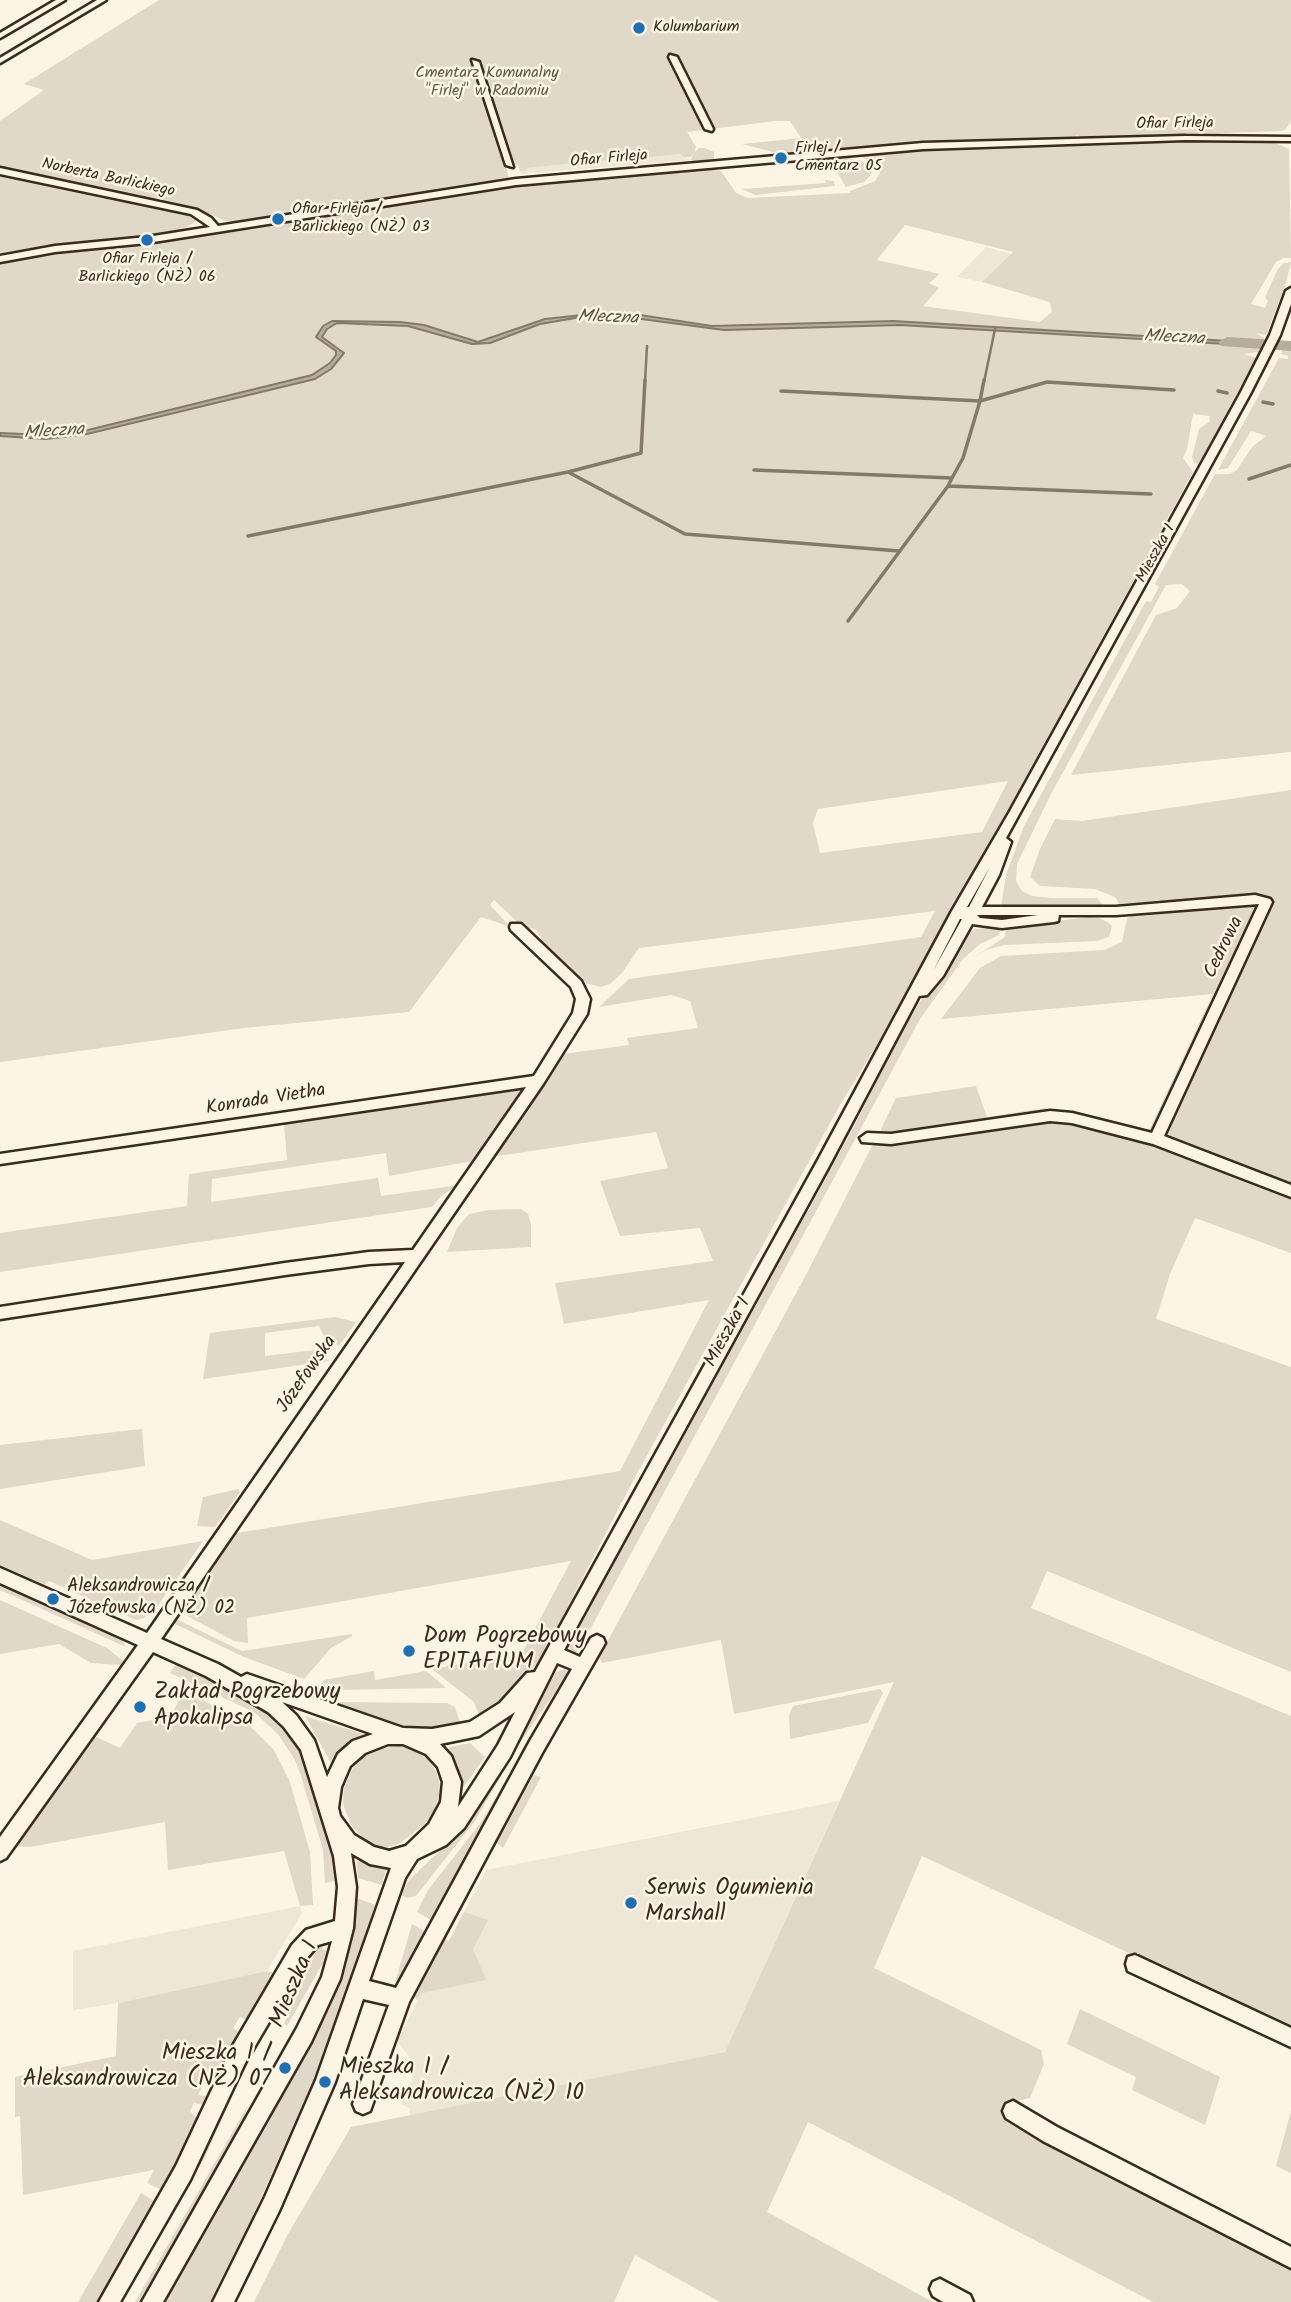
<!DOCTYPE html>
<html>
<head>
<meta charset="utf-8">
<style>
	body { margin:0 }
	canvas { display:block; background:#fcf5e5 }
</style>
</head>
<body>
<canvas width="1291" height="2302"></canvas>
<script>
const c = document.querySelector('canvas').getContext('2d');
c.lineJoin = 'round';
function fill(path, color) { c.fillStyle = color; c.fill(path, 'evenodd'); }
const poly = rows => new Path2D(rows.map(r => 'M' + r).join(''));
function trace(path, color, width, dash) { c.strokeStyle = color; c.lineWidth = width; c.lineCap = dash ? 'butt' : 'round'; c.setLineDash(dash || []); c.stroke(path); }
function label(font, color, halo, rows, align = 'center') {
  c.font = font + ' Kalam,sans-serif'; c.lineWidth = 5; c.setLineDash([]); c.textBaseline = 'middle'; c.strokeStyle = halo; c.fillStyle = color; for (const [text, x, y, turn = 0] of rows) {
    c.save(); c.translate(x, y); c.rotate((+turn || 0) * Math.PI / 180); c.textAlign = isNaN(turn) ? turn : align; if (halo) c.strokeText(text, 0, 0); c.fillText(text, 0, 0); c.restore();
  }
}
fill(poly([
	[680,154,692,160,521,174,520,171,526,171,526,168],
	[986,247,1012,254,982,282,957,277],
	[839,1801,725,2052,410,2116,410,2108,401,2104,412,2080,414,2063,397,2041,486,1870],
	[300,1906,302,1913,267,1971,118,2003,73,2010,73,1951]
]), '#eee6d6');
fill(poly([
	[159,0,1291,0,1291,121,1285,130,1280,131,1084,138,1076,135,1076,138,827,148,830,143,820,143,817,137,812,138,818,149,780,154,742,144,801,138,790,121,775,121,687,132,696,147,694,153,699,148,704,148,714,152,714,159,705,162,693,164,691,159,694,153,691,157,684,157,680,154,639,158,639,161,624,162,621,159,582,163,572,167,568,164,527,168,526,171,520,171,518,165,506,166,509,179,505,181,242,222,225,221,210,214,179,231,160,234,164,240,489,187,578,179,604,180,697,168,721,171,736,193,748,198,850,193,850,191,875,181,880,173,878,165,856,154,888,151,1085,143,1271,141,1289,149,1291,258,1284,258,1276,262,1251,304,1265,308,1268,301,1265,297,1278,269,1284,263,1291,262,1286,283,1266,335,1256,333,1264,338,1262,343,893,321,712,326,640,315,601,313,545,319,478,342,424,325,400,322,337,321,323,326,316,337,336,351,336,355,330,363,312,375,84,431,46,435,0,433,0,121,44,90,24,84],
	[905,225,1013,252,982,282,1050,302,1052,312,1040,322,923,306,939,288,929,283,940,274,877,260],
	[842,156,866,163,872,169,871,175,864,182,846,187,828,157],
	[825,180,834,181,835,186,755,195,742,189,826,183],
	[587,316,634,318,724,330,900,325,1261,346,1258,352,1244,354,1256,358,1199,464,1194,463,1192,457,1199,429,1209,422,1210,416,1193,414,1187,449,1183,458,1193,472,1025,779,880,1040,840,1105,635,1477,541,1658,514,1694,481,1720,474,1702,432,1669,522,1653,571,1561,247,1618,248,1643,234,1641,180,1612,195,1587,237,1533,620,1471,709,1300,564,1324,555,1283,713,1261,700,1228,620,1236,600,1181,668,1168,656,1132,485,1158,563,1054,629,1045,627,1038,698,1028,690,1001,672,995,599,1007,629,979,921,937,935,911,639,948,622,973,610,984,601,987,580,982,540,941,541,937,536,930,532,928,526,930,494,900,490,905,515,932,508,926,481,917,409,1012,244,1028,0,1062,0,436,46,439,87,434,315,379,340,359,341,349,322,337,327,329,337,323,408,326,472,344,482,344,540,324],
	[1008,781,982,832,820,853,813,823,818,809],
	[1284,347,1291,348,1291,752,1071,775,1156,615,1177,608,1190,591,1182,584,1166,585,1051,794,1017,864,1016,881,1022,891,1032,896,1052,898,1097,898,1104,906,1001,906,1006,875,1024,826,1146,601,1151,602,1159,587,1155,584,1215,474,1230,474,1237,470,1252,447,1266,436,1251,431,1228,468,1218,470,1279,358,1288,359,1288,356,1281,354],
	[1291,790,1291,1253,1195,1218,1170,1274,1156,1319,1291,1367,1291,1672,1047,1571,1031,1608,1291,1716,1291,2029,922,1856,874,1968,1041,2050,1044,2064,1030,2098,1017,2101,1011,2118,1291,2265,1291,2302,1153,2302,808,2122,767,2212,933,2302,720,2302,635,2255,614,2302,254,2302,288,2234,351,2127,725,2052,894,1682,734,1714,721,1640,602,1663,599,1657,807,1273,873,1144,1056,1121,1145,1139,1213,994,941,1019,980,968,1001,956,1104,950,1122,942,1127,919,1131,915,1254,904,1259,910,1270,910,1271,908,1268,897,1262,894,1119,904,1115,897,1095,889,1040,886,1030,877,1040,849,1055,819,1082,821],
	[1090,917,1099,918,1109,923,1112,926,1109,937,1097,941,1005,945,986,950,971,959,1005,937,1006,927],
	[1000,927,999,935,980,944,963,959,920,1019,580,1648,574,1655,569,1654,570,1644,849,1136,908,1020,965,934,975,929],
	[976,1086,987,1117,1046,1108,1049,1113,892,1135,882,1132,881,1129,896,1098],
	[519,1087,525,1090,473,1161,389,1176,386,1153,212,1179,211,1202,378,1178,381,1196,459,1185,441,1196,432,1207,0,1272,0,1233,187,1206,189,1174,287,1160,284,1124,286,1122],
	[521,1209,528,1214,531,1224,531,1247,447,1252,457,1228,469,1214,488,1210],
	[335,1317,356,1322,339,1346,324,1336,319,1326,265,1333,265,1356,316,1350,329,1361,203,1379,210,1333],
	[142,1429,145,1466,0,1489,0,1445],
	[238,1489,240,1492,215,1527,197,1526,203,1497],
	[0,1520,92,1560,203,1541,154,1611,144,1618,136,1620,49,1581,45,1585,0,1565],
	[0,1585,122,1640,126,1647,0,1590],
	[0,1600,107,1648,123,1661,121,1665,91,1663,59,1644,0,1654],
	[176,1619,242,1651,352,1634,352,1636,331,1648,304,1679,244,1657,173,1623],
	[176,1664,252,1697,266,1707,289,1732,304,1755,331,1841,337,1880,325,1883,323,1850,301,1776,295,1760,278,1734,254,1712,170,1673],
	[564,1669,568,1671,566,1676,515,1750,511,1748,556,1672],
	[374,1671,375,1680,426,1671,446,1688,332,1690,320,1685,324,1680],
	[160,1680,244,1720,274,1750,290,1782,310,1852,313,1905,300,1906,284,1851,168,1870,165,1822,30,1847,13,1846,36,1815,40,1814,46,1801,92,1735,120,1748,137,1723,182,1715,174,1710,180,1698,157,1686],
	[880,1689,883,1693,868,1723,790,1739,789,1716,793,1706],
	[327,1702,447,1703,455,1707,461,1726,439,1730,412,1728],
	[305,1716,363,1734,364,1735,350,1744,331,1763],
	[470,1743,485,1757,462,1789,460,1773,447,1750,450,1747],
	[398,1746,409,1748,427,1758,436,1771,441,1790,433,1813,425,1824,399,1844,384,1848,364,1839,351,1825,343,1804,344,1788,353,1768,361,1758,379,1749],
	[501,1765,503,1770,501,1776,475,1821,416,1896,407,1898,401,1895,409,1880,459,1833],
	[534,1775,541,1777,503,1848,497,1843],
	[504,1783,508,1785,434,1922,417,1912,428,1890,482,1821],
	[360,1860,386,1869,382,1885,358,1878,357,1862],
	[357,1898,375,1905,355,1967,323,2058,252,2218,210,2302,165,2302,333,1998,351,1940],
	[464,1912,488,1920,473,1949,486,1980,422,1993,418,2000,411,1996,442,1938,449,1941],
	[412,1924,428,1933,400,1981,395,1983],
	[319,1945,326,1951,323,1963,287,2026,284,2024],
	[267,1971,275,1973,276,1977,250,2021,240,2017,233,2028,241,2034,216,2085,204,2084,198,2095,207,2096,209,2102,204,2105,194,2103,190,2111,200,2122,166,2188,162,2190,147,2183,154,2170,23,2195,20,2116,15,2117,15,2077,116,2056,118,2003],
	[291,1982,240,2079,205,2157,121,2302,119,2302,245,2060],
	[1080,2009,1220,2077,1205,2125,1132,2090,1136,2077,1067,2044],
	[248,2105,243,2121,139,2302,135,2302],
	[1291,2111,1291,2173,1276,2166],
	[141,2193,156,2202,99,2302,78,2302]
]), '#e0d8c8');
const water = poly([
	[601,313,640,315,712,326,893,321,1262,343,1261,346,900,325,724,330,634,318,587,316,540,324,490,343,472,344,408,326,337,323,327,329,322,337,344,353,331,369,315,379,87,434,46,439,0,436,0,433,46,435,84,431,312,375,330,363,336,355,336,351,316,337,323,326,332,321,400,322,424,325,478,342,545,319,601,313]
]);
fill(water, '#b7ad9e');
trace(water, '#85796b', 2);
trace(poly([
	[645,382,647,346],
	[984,382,995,329]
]), '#85796b', 2.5);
trace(poly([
	[984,380,980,401,1047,382,1174,390],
	[781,391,980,401,963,458,952,478],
	[1218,391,1227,393],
	[1263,402,1273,404],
	[754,470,952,478,948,486],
	[568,472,685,534,899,551],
	[1249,479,1291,465],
	[248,536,568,472,641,453,645,380],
	[848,621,948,486,1151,494]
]), '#85796b', 3.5);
fill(poly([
	[1227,337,1291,341,1291,351,1221,346,1218,342,1227,337]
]), '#b7ad9e');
const minor = poly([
	[56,0,65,0,0,38,0,33,56,0],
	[97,0,106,0,0,63,0,58,97,0],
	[670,55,677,57,713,129,712,131,705,129,669,57,670,55],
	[472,60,479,62,513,167,506,165,472,60],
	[1185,136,1291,137,1291,141,1185,140,923,149,516,185,147,243,55,252,0,262,0,256,55,246,147,237,210,227,191,214,0,174,0,168,197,210,211,218,218,226,516,179,923,143,1185,136],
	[1291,288,1291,304,1280,335,1250,394,1006,838,1011,842,999,875,982,907,1116,907,1255,895,1270,899,1272,902,1164,1136,1291,1185,1291,1197,1153,1144,1072,1123,1050,1121,891,1144,862,1142,860,1138,867,1133,891,1134,1050,1111,1072,1113,1152,1133,1259,904,1116,915,1059,915,1058,921,1054,922,1002,928,972,924,943,976,927,995,919,996,828,1168,564,1650,580,1657,591,1638,597,1635,603,1638,605,1643,542,1753,409,2002,370,2111,363,2114,356,2111,353,2104,389,2005,363,1999,335,2082,279,2211,234,2302,213,2302,265,2197,316,2080,391,1868,370,1864,351,1853,356,1887,353,1928,340,1979,311,2042,163,2302,142,2302,297,2028,322,1977,332,1941,318,1945,306,1959,245,2063,190,2180,120,2302,99,2302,176,2166,231,2049,292,1945,306,1930,335,1921,338,1887,334,1856,301,1750,284,1727,268,1712,206,1676,153,1652,6,1858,0,1861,0,1837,138,1645,0,1583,0,1568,147,1633,405,1262,369,1264,285,1275,0,1319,0,1307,285,1263,369,1252,413,1250,526,1087,0,1164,0,1154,534,1076,573,1013,576,999,571,987,511,930,510,927,511,924,521,924,581,981,590,999,587,1014,543,1084,161,1639,218,1664,241,1677,247,1674,403,1728,432,1729,470,1722,500,1703,527,1673,535,1672,818,1160,952,911,1009,813,1240,394,1270,335,1286,291,1291,288],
	[990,867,969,907,967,907,990,867],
	[977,915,1038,915,1002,920,980,918,977,915],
	[960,919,962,919,933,971,960,919],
	[557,1663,572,1669,530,1741,396,1988,369,1981,405,1878,417,1859,446,1845,464,1828,510,1757,557,1663],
	[282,1702,373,1734,353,1741,338,1754,327,1777,314,1740,296,1715,282,1702],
	[515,1712,498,1745,458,1807,461,1782,451,1756,440,1744,479,1736,515,1712],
	[388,1744,403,1744,426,1754,438,1767,443,1782,441,1802,429,1824,406,1846,389,1851,374,1847,354,1835,340,1816,338,1808,341,1787,350,1766,365,1753,388,1744],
	[1135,1955,1291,2028,1291,2047,1128,1971,1126,1964,1128,1957,1135,1955],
	[1013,2101,1057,2127,1291,2247,1291,2268,1043,2141,1006,2118,1003,2111,1006,2104,1013,2101],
	[940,2279,970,2295,973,2302,943,2302,933,2296,930,2289,933,2282,940,2279]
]);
trace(minor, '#3b2a1e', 5);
fill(minor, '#fcf5e5');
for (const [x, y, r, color] of [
	[639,28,7,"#1f6fb2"],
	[781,158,7,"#1f6fb2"],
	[278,219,7,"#1f6fb2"],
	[147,240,7,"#1f6fb2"],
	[53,1599,7,"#1f6fb2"],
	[409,1651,7,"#1f6fb2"],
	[140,1707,7,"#1f6fb2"],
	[631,1903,7,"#1f6fb2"],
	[285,2068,7,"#1f6fb2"],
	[325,2082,7,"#1f6fb2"]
]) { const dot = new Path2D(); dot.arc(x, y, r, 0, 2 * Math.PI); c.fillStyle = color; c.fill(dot); trace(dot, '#fcf5e5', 2.5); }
label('16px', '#3b2a1e', '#fcf5e5', [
	["Kolumbarium",653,28],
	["Firlej /",795,149],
	["Cmentarz 05",795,167],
	["Ofiar Firleja /",292,210],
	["Barlickiego (NŻ) 03",292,228],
	["Ofiar Firleja /",147,260,"center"],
	["Barlickiego (NŻ) 06",147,278,"center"]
], 'left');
label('16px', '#645648', '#fcf5e5', [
	["Cmentarz Komunalny",487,74],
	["\"Firlej\" w Radomiu",487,92]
]);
label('16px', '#3b2a1e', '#fcf5e5', [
	["Ofiar Firleja",1175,125,-1],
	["Ofiar Firleja",609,160,-5],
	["Norberta Barlickiego",108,179,12],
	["Mieszka I",1157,554,-61]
]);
label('italic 18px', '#605144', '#fcf5e5', [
	["Mleczna",608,319,2],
	["Mleczna",1174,339,3],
	["Mleczna",54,433,-4]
]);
label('19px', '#3b2a1e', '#fcf5e5', [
	["Cedrowa",1225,948,-64],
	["Konrada Vietha",266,1101,-9],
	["Mieszka I",729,1333,-61],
	["Józefowska",308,1375,-55]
]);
label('19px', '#3b2a1e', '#fcf5e5', [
	["Aleksandrowicza /",67,1588],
	["Józefowska (NŻ) 02",67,1610]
], 'left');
label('23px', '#3b2a1e', '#fcf5e5', [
	["Dom Pogrzebowy",423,1638],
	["EPITAFIUM",423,1664],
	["Zakład Pogrzebowy",154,1694],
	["Apokalipsa",154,1720],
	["Serwis Ogumienia",645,1890],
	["Marshall",645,1916],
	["Mieszka I /",271,2055,"right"],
	["Aleksandrowicza (NŻ) 07",271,2081,"right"],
	["Mieszka I /",339,2069],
	["Aleksandrowicza (NŻ) 10",339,2095]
], 'left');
label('23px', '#3b2a1e', '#fcf5e5', [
	["Mieszka I",296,1985,-67]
]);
</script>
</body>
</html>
